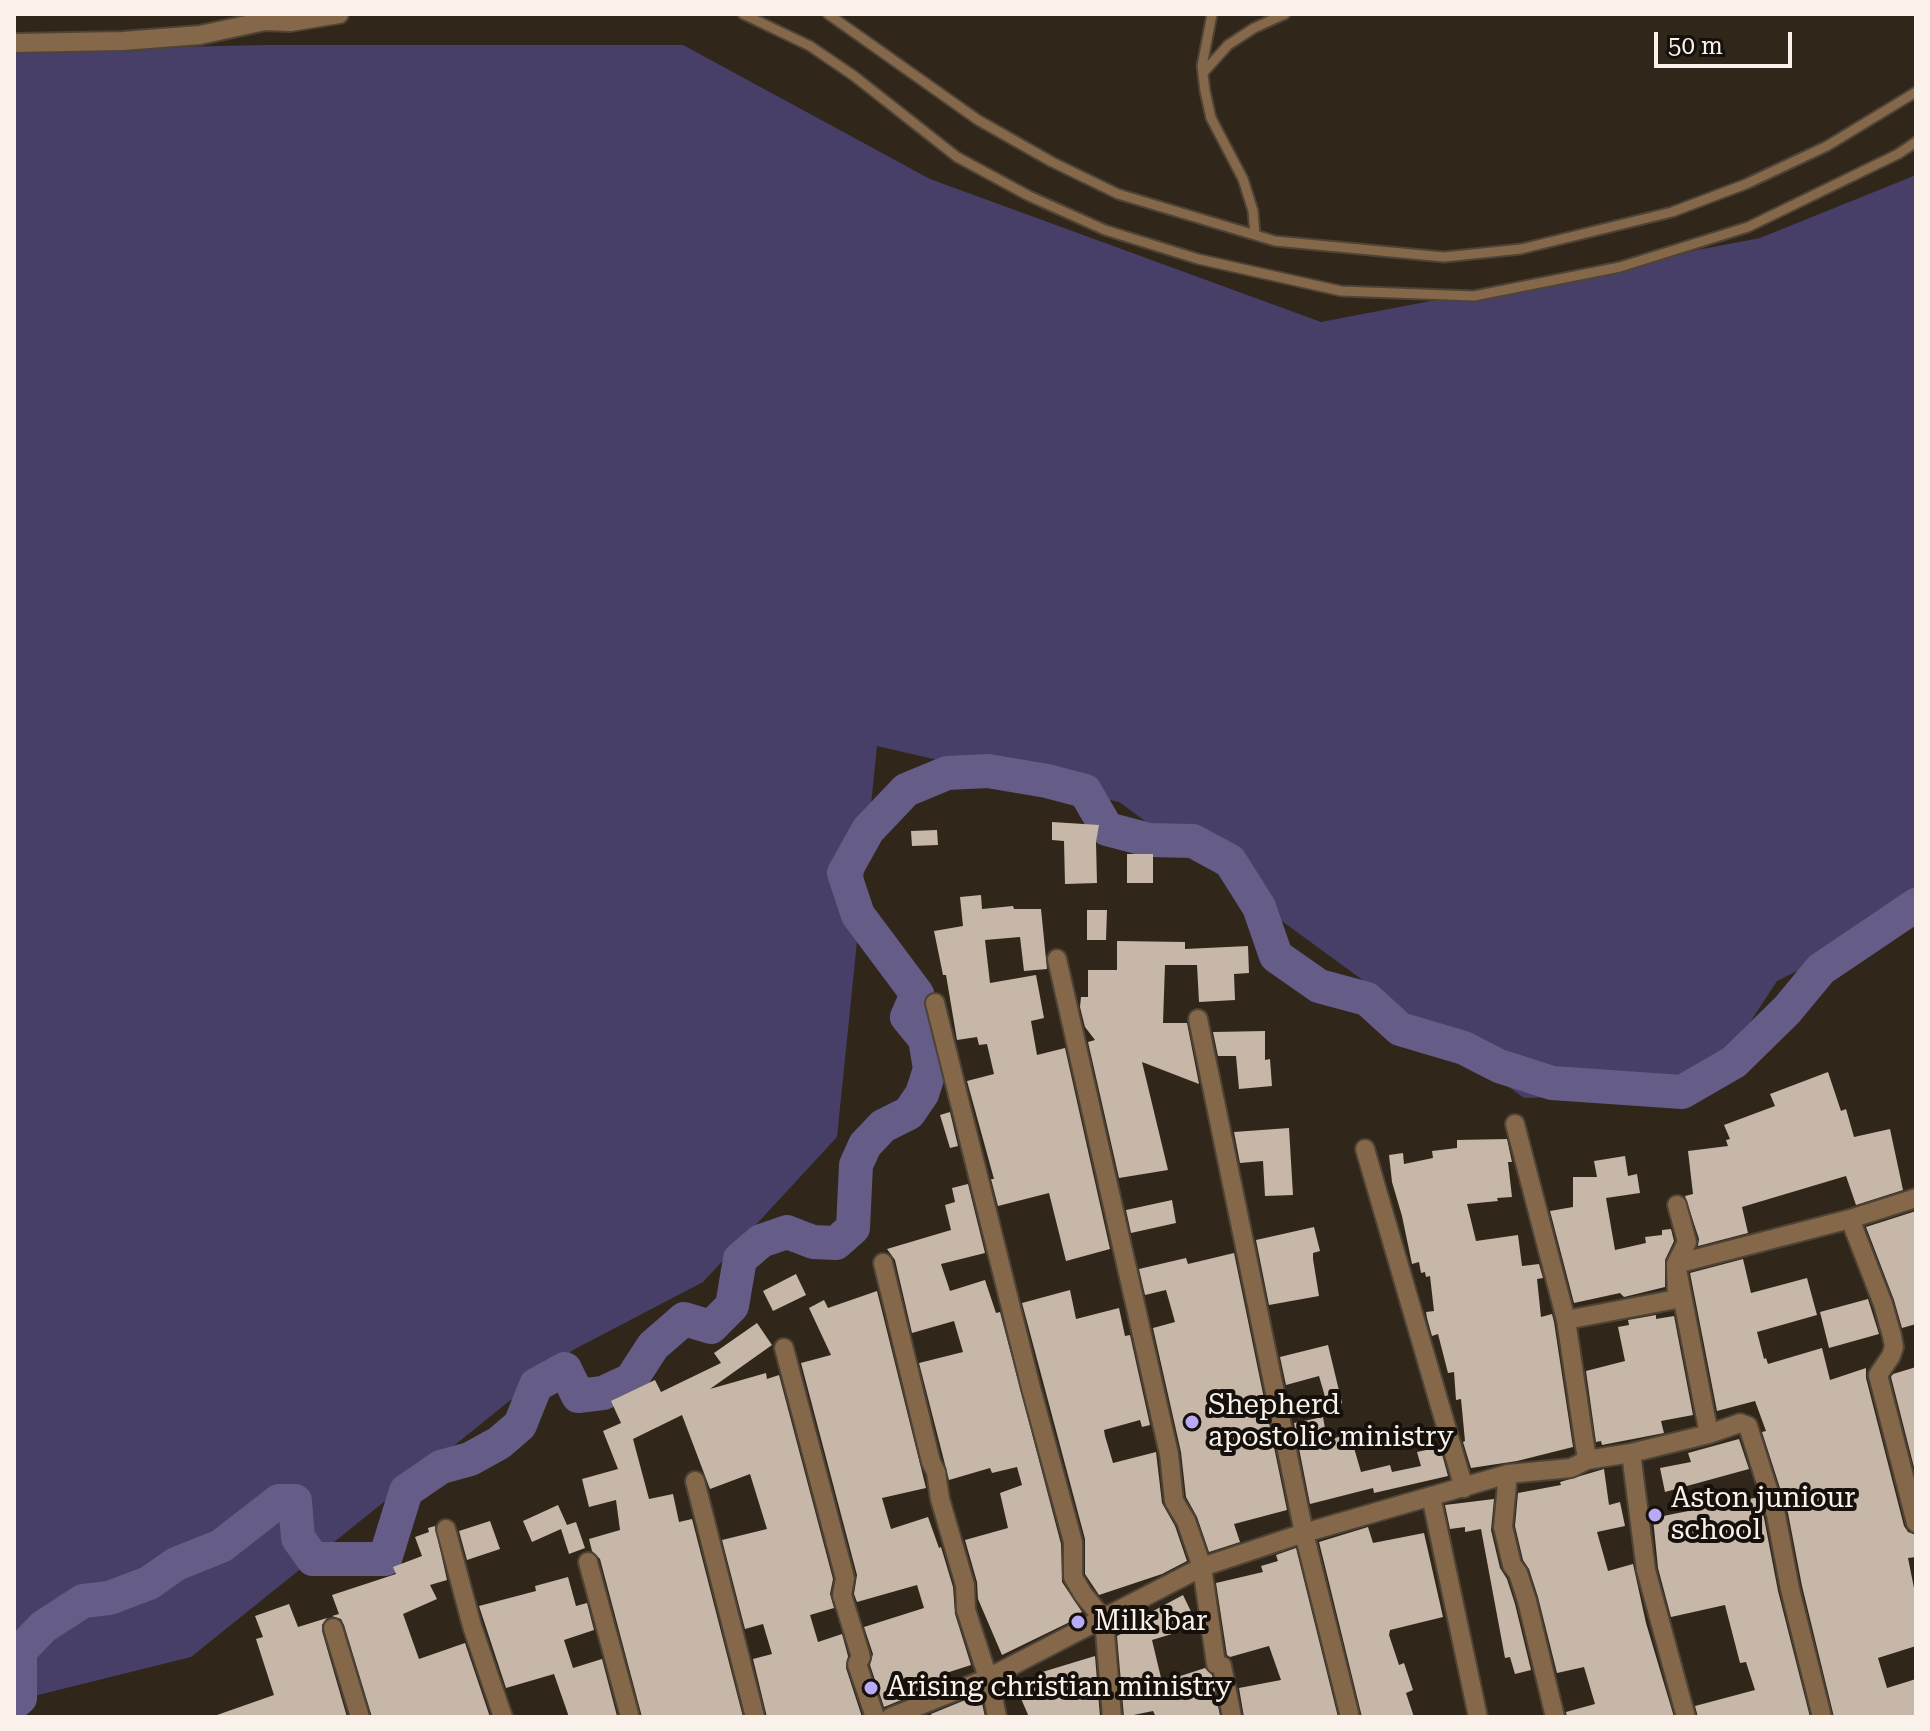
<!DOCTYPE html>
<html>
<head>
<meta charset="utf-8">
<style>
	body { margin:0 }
	#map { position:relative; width:1930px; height:1731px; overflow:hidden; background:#31261a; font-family:"Roboto Serif",serif }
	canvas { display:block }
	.frame { position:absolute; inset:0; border:16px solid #faf2ea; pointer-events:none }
	.scale { position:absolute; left:1654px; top:32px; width:138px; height:36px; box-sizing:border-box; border:4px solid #faf2ea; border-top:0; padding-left:10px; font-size:24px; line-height:28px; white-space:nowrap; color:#faf2ea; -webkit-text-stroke:6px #15100b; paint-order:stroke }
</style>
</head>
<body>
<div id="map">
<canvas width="1930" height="1731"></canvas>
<div class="frame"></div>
<div class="scale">50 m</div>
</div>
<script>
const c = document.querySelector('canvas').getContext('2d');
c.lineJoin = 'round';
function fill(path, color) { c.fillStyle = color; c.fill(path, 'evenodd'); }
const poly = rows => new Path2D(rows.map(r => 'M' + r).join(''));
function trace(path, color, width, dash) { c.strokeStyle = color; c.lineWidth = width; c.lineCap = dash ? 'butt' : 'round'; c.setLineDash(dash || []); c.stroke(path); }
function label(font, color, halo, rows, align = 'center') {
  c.font = font + ' "Roboto Serif",serif'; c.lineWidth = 8; c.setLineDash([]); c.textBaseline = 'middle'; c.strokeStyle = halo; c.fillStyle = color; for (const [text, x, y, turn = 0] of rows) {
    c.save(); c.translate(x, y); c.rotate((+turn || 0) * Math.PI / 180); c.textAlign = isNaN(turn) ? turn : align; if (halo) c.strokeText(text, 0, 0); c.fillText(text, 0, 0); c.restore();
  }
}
fill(poly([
	[264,45,683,45,930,179,1321,322,1760,238,1916,175,1916,912,1777,981,1704,1093,1524,1098,1119,802,877,746,837,1137,703,1282,573,1350,191,1657,14,1701,14,51]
]), '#483f68');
trace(poly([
	[14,1703,20,1698,20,1651,43,1627,83,1601,109,1598,149,1583,176,1564,221,1546,279,1501,295,1501,298,1538,313,1559,385,1559,406,1491,441,1467,470,1459,499,1443,520,1425,536,1385,565,1369,578,1396,603,1393,631,1380,653,1346,684,1319,711,1327,732,1306,740,1259,761,1241,787,1232,813,1242,836,1243,853,1228,856,1165,865,1145,883,1126,909,1113,922,1094,930,1069,925,1039,907,1017,917,994,858,915,844,873,868,830,906,790,947,773,988,771,1047,781,1085,791,1107,829,1149,840,1193,841,1230,861,1259,907,1276,956,1319,986,1367,999,1400,1029,1464,1048,1499,1066,1552,1083,1682,1092,1734,1062,1787,1010,1821,969,1916,905]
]), '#655c88', 34);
fill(poly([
	[1052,822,1099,825,1096,842,1097,883,1065,884,1064,841,1052,840],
	[937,830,938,845,912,846,911,831],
	[1127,854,1153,854,1153,883,1127,883],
	[981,895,982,909,1013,906,1014,909,1041,909,1047,969,1024,971,1020,937,985,940,990,983,1036,975,1044,1018,1031,1021,1037,1055,1065,1048,1110,1249,1066,1261,1049,1193,998,1206,991,1179,994,1179,967,1081,994,1074,987,1044,979,1045,977,1037,957,1040,946,975,943,975,934,931,963,926,960,897],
	[1087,910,1107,910,1106,940,1087,940],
	[1117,941,1185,942,1185,949,1248,946,1249,973,1234,974,1235,1000,1199,1002,1197,965,1165,965,1163,1023,1187,1023,1199,1084,1142,1062,1168,1170,1119,1178,1088,1042,1095,1040,1085,1027,1080,1007,1081,997,1088,997,1088,970,1117,970],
	[1265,1031,1265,1060,1270,1059,1272,1086,1239,1089,1236,1056,1218,1056,1213,1032],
	[1828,1072,1841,1111,1846,1109,1854,1137,1890,1129,1903,1190,1856,1205,1846,1176,1742,1207,1748,1233,1698,1246,1699,1239,1685,1196,1693,1194,1688,1151,1728,1146,1726,1140,1730,1139,1724,1125,1775,1106,1770,1094],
	[950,1112,958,1146,950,1148,940,1115],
	[1289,1128,1293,1195,1265,1196,1263,1161,1240,1163,1234,1132],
	[1507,1139,1512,1162,1508,1162,1512,1197,1497,1198,1498,1201,1467,1204,1476,1241,1518,1235,1522,1266,1539,1264,1543,1278,1537,1279,1541,1317,1552,1314,1554,1322,1573,1447,1517,1461,1471,1468,1463,1442,1465,1441,1461,1399,1456,1400,1454,1372,1448,1373,1438,1334,1432,1336,1427,1318,1426,1312,1434,1311,1430,1276,1426,1277,1425,1272,1421,1273,1419,1262,1412,1264,1402,1216,1392,1182,1389,1155,1403,1153,1404,1164,1433,1158,1432,1151,1457,1148,1457,1140],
	[1625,1156,1628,1176,1637,1174,1640,1193,1606,1198,1615,1250,1646,1243,1645,1237,1662,1235,1662,1230,1671,1229,1674,1241,1665,1260,1665,1287,1624,1297,1620,1293,1574,1303,1550,1211,1573,1207,1573,1177,1597,1177,1594,1161],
	[968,1184,985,1253,941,1264,950,1291,985,1280,996,1313,1000,1312,1061,1544,1062,1582,1082,1612,1074,1615,1076,1619,1002,1655,978,1599,977,1582,965,1540,1008,1528,1000,1493,1022,1485,1017,1467,992,1473,990,1468,949,1480,919,1363,963,1352,954,1321,912,1333,895,1260,887,1249,951,1230,945,1205,955,1202,952,1188],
	[1172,1200,1176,1223,1131,1233,1126,1210],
	[1916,1211,1916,1324,1902,1328,1894,1300,1866,1227],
	[1314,1227,1320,1251,1313,1253,1313,1259,1319,1296,1269,1305,1256,1240],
	[1234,1253,1287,1510,1234,1524,1240,1542,1209,1552,1197,1517,1186,1497,1181,1452,1153,1328,1175,1322,1166,1290,1145,1295,1139,1269,1186,1258,1188,1264],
	[1743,1259,1751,1293,1807,1278,1817,1315,1757,1332,1764,1359,1766,1358,1768,1364,1822,1348,1830,1380,1866,1368,1866,1378,1904,1526,1908,1532,1916,1535,1916,1557,1908,1558,1916,1598,1916,1646,1878,1658,1887,1688,1916,1679,1916,1717,1834,1717,1802,1586,1788,1513,1762,1432,1766,1431,1755,1401,1717,1411,1690,1273],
	[796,1274,806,1295,773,1311,763,1291],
	[1070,1290,1076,1319,1119,1308,1125,1336,1130,1335,1150,1425,1142,1427,1140,1420,1104,1430,1105,1436,1113,1463,1156,1452,1162,1503,1175,1526,1187,1561,1162,1574,1099,1595,1085,1574,1085,1539,1022,1303],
	[877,1291,926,1488,882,1498,891,1529,928,1517,939,1548,941,1547,953,1587,955,1614,971,1665,940,1675,943,1683,884,1707,870,1665,873,1654,864,1627,924,1608,917,1585,857,1602,854,1594,857,1575,801,1363,831,1355,809,1308,824,1300,828,1308],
	[1868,1299,1879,1334,1829,1348,1820,1312],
	[1656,1315,1656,1319,1674,1316,1693,1415,1661,1421,1664,1433,1602,1445,1601,1441,1596,1442,1586,1371,1625,1361,1618,1327,1629,1325,1628,1320],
	[757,1323,772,1345,710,1389,766,1373,767,1379,779,1375,833,1579,830,1594,834,1608,810,1615,818,1642,842,1634,848,1656,846,1668,862,1717,767,1717,753,1659,772,1654,763,1624,745,1629,722,1540,767,1529,750,1474,710,1489,682,1415,633,1439,649,1499,673,1494,679,1522,692,1519,743,1717,642,1717,600,1559,592,1551,589,1539,620,1530,616,1500,589,1507,582,1479,618,1469,603,1431,621,1423,611,1401,655,1380,661,1392,721,1363,714,1353],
	[1328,1345,1342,1403,1328,1407,1319,1376,1286,1385,1280,1357],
	[1916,1367,1916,1475,1891,1377,1893,1374],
	[1323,1417,1327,1440,1350,1434,1361,1472,1390,1465,1392,1472,1421,1466,1417,1452,1440,1447,1448,1476,1374,1493,1373,1488,1310,1504,1294,1423],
	[1739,1439,1749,1469,1665,1492,1660,1468,1691,1462,1688,1453],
	[1604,1469,1609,1505,1620,1502,1625,1526,1597,1532,1608,1571,1633,1564,1646,1623,1674,1717,1567,1717,1566,1712,1595,1704,1584,1667,1557,1673,1538,1597,1529,1569,1523,1560,1515,1526,1518,1493,1561,1485,1560,1482],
	[1754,1498,1758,1499,1764,1518,1778,1591,1810,1717,1698,1717,1695,1706,1755,1690,1746,1662,1740,1663,1725,1605,1671,1617,1658,1568,1653,1518],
	[1494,1499,1491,1530,1500,1568,1507,1579,1515,1604,1531,1670,1515,1674,1510,1657,1505,1658,1481,1529,1465,1532,1465,1527,1450,1529,1445,1505],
	[558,1505,567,1525,576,1522,585,1548,569,1554,561,1529,532,1542,523,1521],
	[490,1521,500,1549,467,1560,459,1531],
	[435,1526,447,1580,430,1585,437,1599,403,1614,419,1659,465,1643,490,1717,372,1717,344,1625,341,1619,332,1616,339,1614,332,1595,396,1574,393,1567,422,1556,415,1537,429,1532,428,1528],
	[1368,1527,1373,1543,1424,1533,1443,1617,1390,1630,1389,1635,1399,1665,1404,1663,1413,1690,1406,1693,1414,1717,1362,1717,1319,1542],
	[1296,1548,1338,1717,1244,1717,1239,1688,1281,1680,1269,1646,1230,1657,1227,1655,1216,1583,1263,1572,1261,1566,1278,1561,1276,1555],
	[568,1577,576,1606,587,1603,594,1630,564,1640,573,1668,602,1659,617,1716,569,1717,554,1674,506,1688,479,1606,536,1591,535,1586],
	[1183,1595,1198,1626,1152,1640,1162,1682,1205,1668,1212,1675,1220,1716,1156,1717,1153,1711,1124,1717,1117,1636,1147,1621,1144,1616],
	[289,1604,298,1627,327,1618,322,1625,322,1631,347,1717,218,1717,217,1715,274,1695,256,1639,263,1637,255,1616],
	[1095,1656,1100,1717,1029,1717,1016,1687,1040,1677,1039,1673],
	[980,1694,985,1717,932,1717,931,1714]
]), '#c6b7a8');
const lane = poly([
	[743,14,810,46,854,76,957,157,1029,196,1105,230,1198,259,1341,291,1474,296,1620,267,1748,227,1898,154,1916,142],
	[828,14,978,120,1052,162,1118,194,1275,241,1444,257,1521,249,1672,212,1746,184,1827,146,1916,92],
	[1212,14,1202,66,1205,91,1211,118,1243,179,1253,211,1255,235],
	[1203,73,1228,45,1254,28,1285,14]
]);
const street = poly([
	[256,16,265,21,290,22,339,14],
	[14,43,123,41,200,35,265,21],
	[1057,959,1169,1454,1174,1501,1186,1521,1202,1567,1216,1664,1222,1666,1232,1717],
	[935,1003,1031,1388,1073,1542,1073,1577,1083,1594,1104,1620,1112,1717],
	[1198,1019,1304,1533,1350,1717],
	[1515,1124,1566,1320,1587,1460],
	[1365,1149,1464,1488],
	[1677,1205,1687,1242,1676,1264,1709,1434],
	[1850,1219,1883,1304,1892,1336,1894,1347,1891,1356,1878,1375,1916,1523],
	[883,1263,931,1462,936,1472,940,1499,965,1585,966,1610,988,1678],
	[1566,1320,1677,1299,1676,1264,1850,1219,1916,1198],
	[784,1348,845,1578,842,1595,861,1657,857,1664,875,1717],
	[1631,1453,1646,1570,1686,1717],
	[1508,1474,1503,1527,1512,1565,1518,1573,1527,1601,1555,1717],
	[695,1481,755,1717],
	[1431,1496,1478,1717],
	[446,1529,472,1626,503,1717],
	[588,1562,630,1717],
	[333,1628,360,1717],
	[989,1677,997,1717],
	[891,1717,988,1678,1202,1567,1304,1533,1508,1474,1571,1468,1587,1460,1631,1453,1709,1434,1740,1423,1748,1426,1776,1515,1790,1589,1822,1717]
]);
trace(lane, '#4d4337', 13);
trace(street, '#4d4337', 22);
trace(lane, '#856749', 9);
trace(street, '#856749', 18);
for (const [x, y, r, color] of [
	[1192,1422,8,"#b9aaf7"],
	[1655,1515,8,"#b9aaf7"],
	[1078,1622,8,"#b9aaf7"],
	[871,1688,8,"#b9aaf7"]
]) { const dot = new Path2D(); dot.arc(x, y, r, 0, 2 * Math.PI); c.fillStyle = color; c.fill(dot); trace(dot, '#15100b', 3); }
label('28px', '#faf2ea', '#15100b', [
	["Shepherd",1208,1406],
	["apostolic ministry",1208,1438],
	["Aston juniour",1671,1499],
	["school",1671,1531],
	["Milk bar",1094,1622],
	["Arising christian ministry",887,1688]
], 'left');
</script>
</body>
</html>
